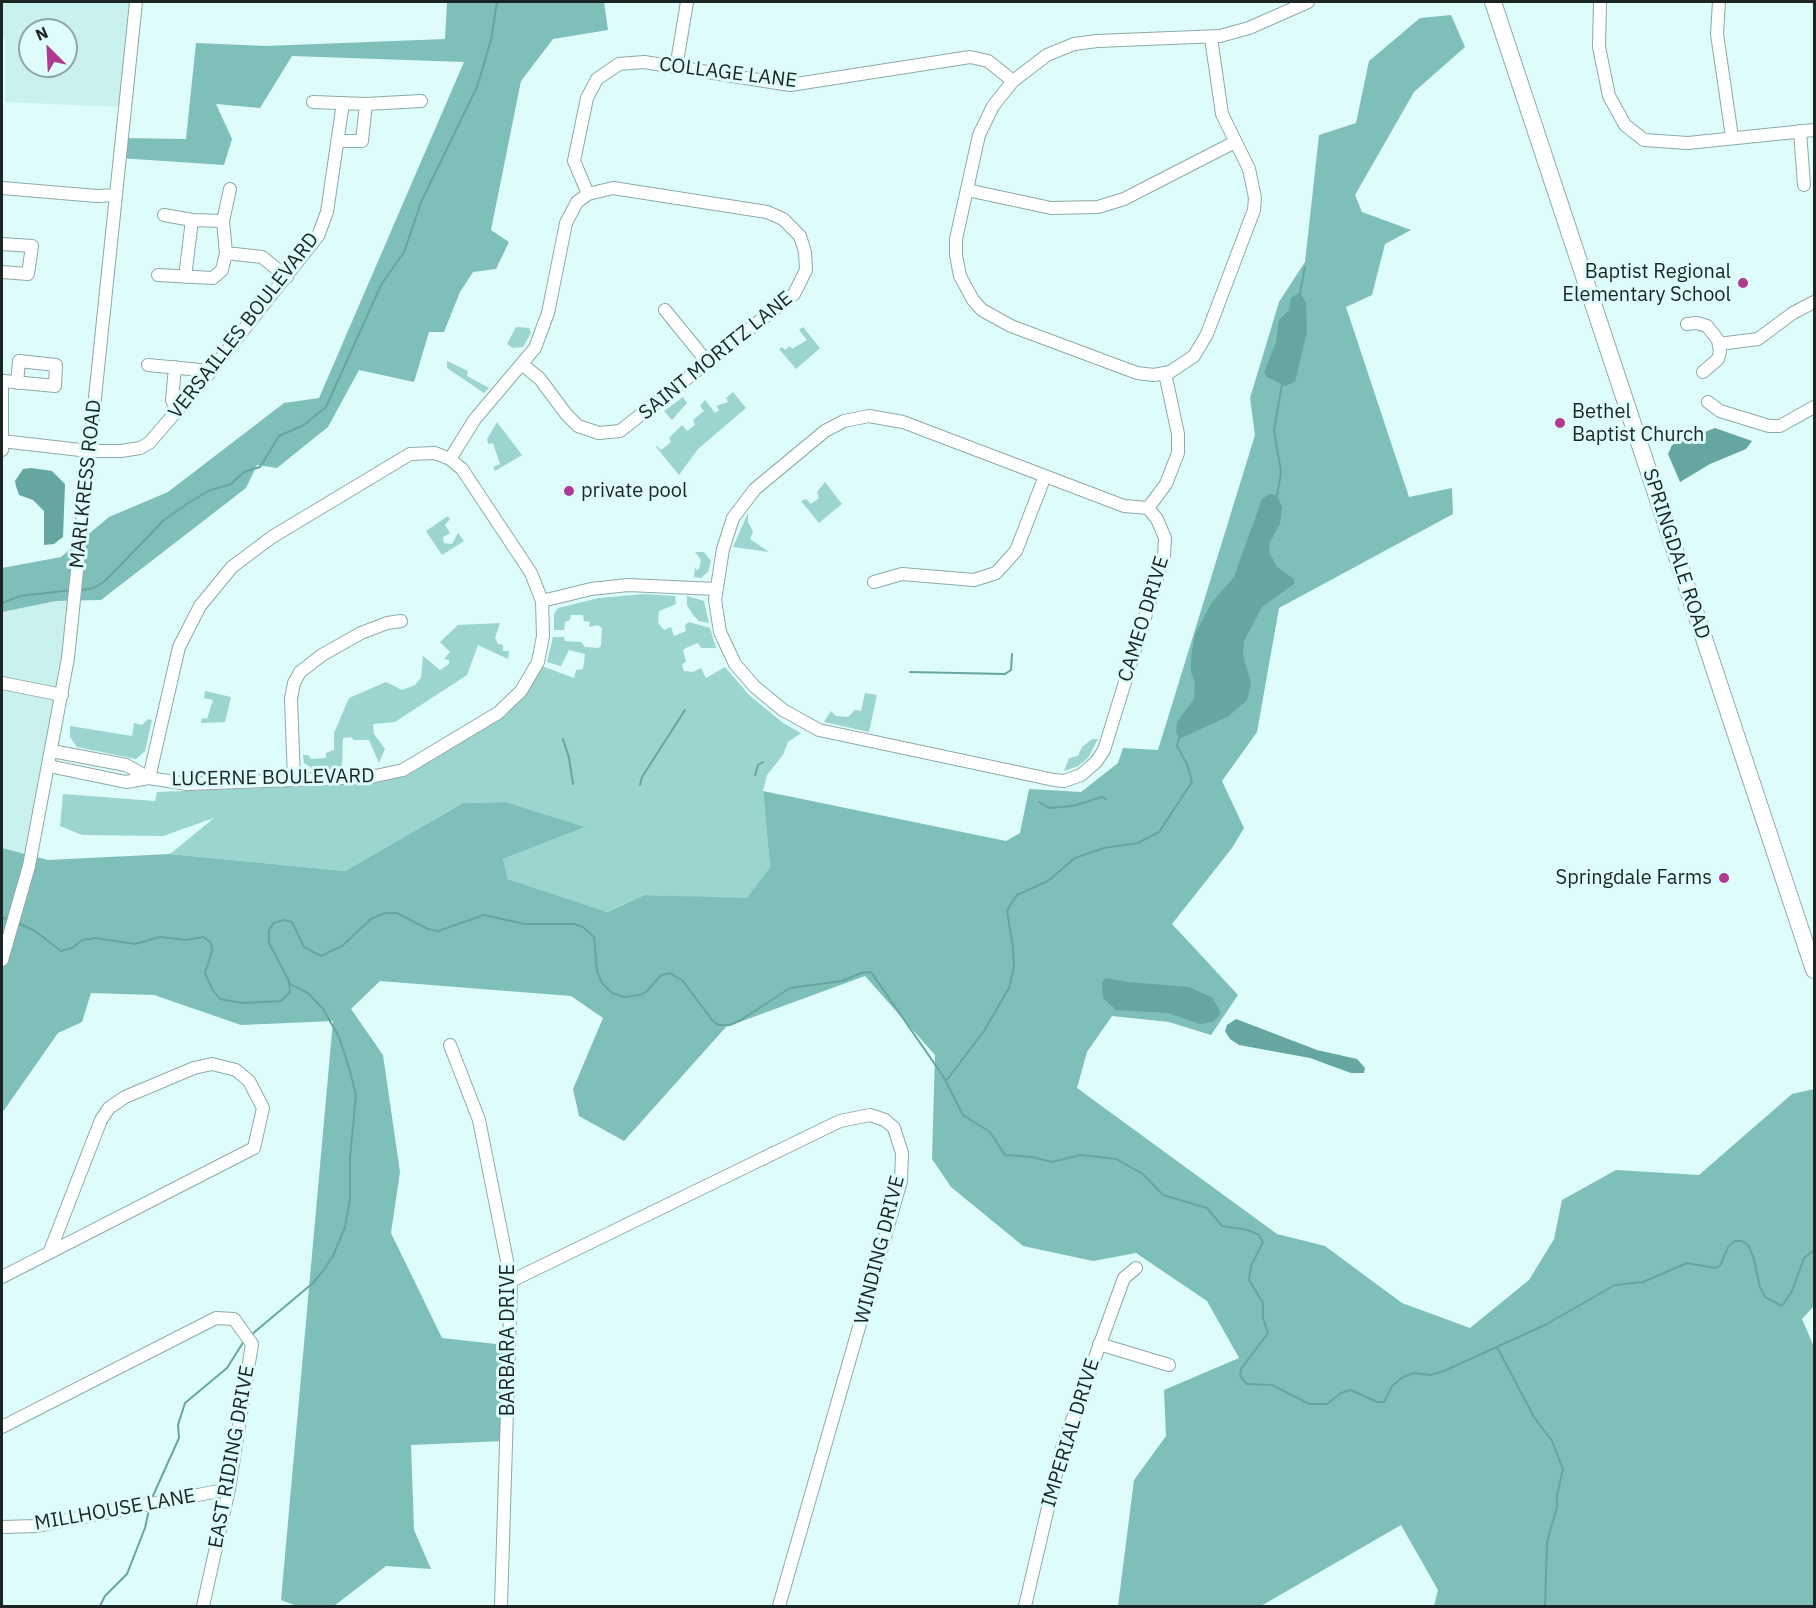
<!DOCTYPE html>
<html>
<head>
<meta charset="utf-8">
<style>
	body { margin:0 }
	#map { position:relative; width:1816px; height:1608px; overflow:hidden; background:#defcf9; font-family:"IBM Plex Sans",sans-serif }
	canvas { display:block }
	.frame { position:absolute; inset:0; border:3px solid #1a2524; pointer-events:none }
	.north { position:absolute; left:18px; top:18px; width:60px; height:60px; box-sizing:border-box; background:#defcf9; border:2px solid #90a6a4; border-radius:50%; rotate:336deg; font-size:16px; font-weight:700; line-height:24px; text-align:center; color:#1a2524 }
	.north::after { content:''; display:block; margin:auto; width:21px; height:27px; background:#b03a92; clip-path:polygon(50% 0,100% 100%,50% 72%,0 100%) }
</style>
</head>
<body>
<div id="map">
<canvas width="1816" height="1608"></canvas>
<div class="frame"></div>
<div class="north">N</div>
</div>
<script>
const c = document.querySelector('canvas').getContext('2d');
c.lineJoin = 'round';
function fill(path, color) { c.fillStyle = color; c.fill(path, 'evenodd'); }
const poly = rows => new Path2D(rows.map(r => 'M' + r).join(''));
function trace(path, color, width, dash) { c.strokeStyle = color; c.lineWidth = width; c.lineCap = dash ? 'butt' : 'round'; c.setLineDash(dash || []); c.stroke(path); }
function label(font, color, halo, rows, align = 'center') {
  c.font = font + ' "IBM Plex Sans",sans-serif'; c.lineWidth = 6; c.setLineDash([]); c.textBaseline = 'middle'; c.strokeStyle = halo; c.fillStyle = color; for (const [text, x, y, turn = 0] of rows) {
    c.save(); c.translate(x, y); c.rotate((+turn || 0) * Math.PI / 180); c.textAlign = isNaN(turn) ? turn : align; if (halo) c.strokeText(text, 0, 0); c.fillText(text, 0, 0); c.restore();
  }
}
fill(poly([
	[2,2,135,2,123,107,5,102,5,38,2,37],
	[30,30,66,30,66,66,30,66],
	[56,601,74,602,30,855,2,848,2,612]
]), '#c9f1ed');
fill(poly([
	[516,327,529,328,531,333,523,347,513,348,507,344],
	[803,327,820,348,796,369,779,349,782,347,785,350,790,346,792,349,807,340,799,330],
	[447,361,468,371,467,376,489,388,484,393,447,368],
	[733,392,746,408,698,449,679,475,656,447,657,446,661,450,671,442,669,438,682,425,687,431,695,425,693,420,704,411,700,406,705,400,715,413,719,410,716,406,728,402,726,398],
	[683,397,687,403,672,420,664,411],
	[497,422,522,455,495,471,493,467,500,464,493,443,488,444,487,439],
	[825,482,842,504,819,523,801,501,806,499,811,504,819,498,817,492],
	[748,513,748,522,753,532,750,539,769,552,733,547],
	[448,516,450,519,445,525,450,533,443,537,444,543,452,544,458,533,464,541,442,555,426,531],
	[695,552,704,552,711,561,708,572,701,578,694,577,695,567,696,570,699,569,701,560],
	[645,594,675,596,676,604,659,611,658,623,664,630,671,627,674,636,686,631,685,625,689,622,710,628,716,648,701,648,698,643,686,648,683,650,686,661,682,665,684,671,693,672,701,668,706,678,725,667,749,695,783,723,801,733,788,742,783,755,767,775,763,791,770,867,747,899,644,895,606,912,508,879,503,859,584,827,506,802,463,803,345,871,170,854,214,818,163,836,82,835,60,826,63,794,155,801,157,792,363,784,407,774,505,716,529,690,542,666,574,678,576,670,583,669,585,654,569,650,561,666,547,662,553,637,564,637,565,641,581,642,585,647,598,648,601,646,602,628,598,625,589,627,590,622,584,621,583,615,571,615,570,620,565,622,564,630,554,630,554,614,558,608,599,598],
	[687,596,704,601,709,623,699,621,693,615,687,605],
	[500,623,495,638,498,644,503,645,503,651,509,651,508,659,478,645,467,675,395,722,373,724,374,734,385,749,379,763,369,740,354,740,351,737,343,738,342,767,346,769,313,769,304,763,303,755,308,755,311,759,326,758,326,753,334,750,334,733,349,698,386,682,402,690,415,685,421,678,423,656,440,670,449,664,449,660,444,659,450,652,440,642,458,625],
	[205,691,231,697,225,722,201,723,202,718,207,719,213,700,204,698],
	[865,693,877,695,869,732,824,722,831,711,836,716,848,717,855,710,861,711],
	[148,719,152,720,145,751,136,759,77,747,70,737,70,726,132,736,134,723,142,725],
	[1092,739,1098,739,1088,758,1078,766,1064,771,1069,758,1078,756,1082,747]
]), '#9cd5d0');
fill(poly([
	[447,2,604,2,608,30,553,39,521,81,491,230,509,242,496,269,473,272,460,292,444,332,429,332,414,382,359,370,328,427,277,468,257,465,246,488,101,600,56,601,2,612,2,568,61,557,109,517,168,492,284,403,319,398,464,62,292,56,260,108,216,104,232,139,224,165,119,158,120,138,186,139,196,43,266,46,445,39],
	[1451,15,1465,47,1414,92,1355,195,1362,212,1411,230,1385,244,1372,295,1346,307,1409,497,1452,488,1453,514,1279,608,1257,732,1222,781,1244,828,1232,848,1172,924,1238,995,1211,1035,1169,1022,1112,1016,1087,1052,1077,1088,1277,1234,1325,1246,1402,1303,1470,1328,1529,1280,1554,1239,1562,1200,1616,1170,1699,1175,1792,1094,1814,1089,1814,1306,1802,1319,1814,1347,1814,1606,1434,1606,1438,1590,1401,1525,1261,1606,1118,1606,1134,1480,1166,1436,1164,1390,1239,1358,1207,1301,1136,1253,1093,1261,1023,1246,951,1187,932,1159,935,1055,865,976,726,1027,624,1141,579,1116,573,1089,603,1018,571,996,380,981,351,1009,383,1055,400,1172,391,1233,442,1338,505,1345,504,1441,411,1445,414,1530,431,1569,386,1566,334,1606,297,1606,281,1600,333,1021,241,1025,154,995,91,993,82,1022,58,1033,2,1113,2,848,48,860,170,854,345,871,463,803,506,802,585,827,503,859,508,879,607,912,644,895,747,898,770,867,763,791,1006,841,1020,833,1029,789,1081,792,1118,763,1123,748,1158,750,1255,435,1250,398,1279,302,1305,262,1319,135,1356,123,1369,61,1420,18]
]), '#7fbfba');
fill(poly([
	[1300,292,1306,303,1307,332,1295,382,1285,386,1267,377,1264,373,1276,342,1279,320,1289,310,1291,298],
	[1715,428,1752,441,1746,449,1710,464,1680,482,1668,454,1672,445],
	[31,468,52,471,65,484,63,537,54,544,44,545,44,511,33,500,19,495,16,486,15,481,23,469],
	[1269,494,1277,495,1282,507,1280,524,1270,542,1269,552,1277,567,1294,579,1294,584,1262,607,1244,641,1243,655,1251,683,1247,700,1229,716,1179,739,1176,731,1177,722,1194,699,1195,682,1191,672,1191,657,1195,634,1212,602,1234,577,1262,499],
	[1106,978,1128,982,1189,987,1213,998,1221,1014,1213,1022,1200,1024,1168,1013,1116,1010,1103,998,1102,982],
	[1236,1019,1317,1050,1357,1059,1365,1068,1364,1073,1351,1073,1310,1058,1239,1045,1230,1039,1225,1031,1227,1025]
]), '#66a6a0');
trace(poly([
	[1300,293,1305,267],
	[1277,496,1281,472,1274,430,1282,384],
	[81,590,94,588,105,581,164,520,187,504,208,491,231,484,244,472,260,467,279,436,304,425,326,407,381,285,404,252,422,200,477,87,491,40,497,2],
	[2,603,20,596,72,590],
	[910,672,1005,674,1011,670,1012,654],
	[563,739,569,758,573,784],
	[755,775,758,765,763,762],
	[640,785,642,777,685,710],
	[1039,802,1049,808,1073,806,1102,797,1106,799],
	[2,917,10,921],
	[18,923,35,931,61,951,72,948,82,940,95,938,135,944,160,937,186,940,204,937,211,943,212,951,205,973,212,989,220,999,243,1003,281,1001,290,992,289,981,269,943,269,930,274,923,284,920,292,922,304,947,321,956,342,946,371,919,385,913,397,913,428,929,438,931,484,915,525,924,574,924,583,927,594,937,597,971,602,983,612,993,624,997,640,995,647,991,661,975,670,973,683,981,712,1020,718,1025,730,1025,741,1020,790,988,842,981,861,973,871,972,943,1076,963,1115,990,1132,1005,1155,1032,1157,1052,1162,1081,1155,1116,1159,1143,1174,1163,1195,1207,1208,1222,1226,1248,1230,1259,1235,1263,1242,1251,1266,1249,1280,1263,1303,1263,1318,1268,1333,1241,1369,1240,1376,1247,1384,1272,1385,1309,1404,1327,1404,1341,1393,1351,1390,1377,1402,1384,1402,1392,1386,1403,1377,1414,1373,1430,1375,1444,1371,1545,1325,1615,1285,1643,1282,1687,1263,1715,1268,1720,1266,1728,1247,1735,1241,1742,1241,1748,1245,1753,1256,1760,1287,1765,1297,1782,1306,1792,1291,1804,1258,1814,1250],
	[946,1081,984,1031,1009,988,1014,967,1013,948,1007,911,1012,902,1017,895,1048,881,1075,858,1104,848,1138,843,1159,832,1192,782,1187,764,1177,746,1180,736],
	[251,1335,313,1283,323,1271,333,1256,345,1227,350,1199,350,1158,356,1095,350,1071,339,1037,323,1009,308,993,290,984],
	[1497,1347,1534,1417,1552,1441,1563,1469,1557,1496,1557,1507,1547,1542,1545,1606],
	[152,1498,179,1438,178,1425,185,1403,227,1368,244,1341],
	[100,1606,105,1596,127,1574,145,1528,149,1510]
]), '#66a6a0', 2);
const minor = poly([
	[1600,2,1599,47,1609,96,1625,125,1644,140,1688,143,1814,130],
	[1719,2,1717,34,1732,137],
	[1211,38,1222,114,1249,169,1255,198,1254,210,1207,334,1194,356,1170,372,1154,375,1137,373,1011,326,982,310,973,300,960,276,956,255,956,239,979,135,993,106,1013,81,1047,55,1074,44,1097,41,1220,36,1249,28,1308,2],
	[676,68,687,2],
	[313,102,366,104,421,101],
	[1800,131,1804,185],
	[337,141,362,141,366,104],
	[2,188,97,196,116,195],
	[967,190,1051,208,1098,207,1124,199,1235,142],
	[588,194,574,161,587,98,597,79,619,64,644,62,790,85,970,57,988,61,1013,81],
	[164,215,192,220,185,277],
	[192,220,223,221,230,189],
	[223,221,226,253],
	[2,244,32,246,28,274,2,272],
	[158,275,213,278,222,270,226,253,262,257,287,277],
	[665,310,708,363],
	[1687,324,1697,323,1707,326,1718,340,1720,352,1718,359,1703,372],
	[1719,344,1758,339,1793,313,1814,302],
	[148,365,211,371],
	[175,367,172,400,177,412],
	[2,381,2,450],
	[4,381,55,386,56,365,19,361,17,383],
	[1708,402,1720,411,1769,426,1780,426,1814,407],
	[869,416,903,422,1124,506,1148,508,1157,519,1165,538,1164,556,1104,750,1096,762,1081,775,1064,781,1054,780,819,730,783,710,755,687,735,664,720,632,715,600,723,549,733,518,755,489,825,431,844,421,869,416],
	[2,441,89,451,121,451,140,448,149,443,207,376,318,236,327,212,343,103],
	[450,459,475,419,535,348,548,313,566,223,577,202,588,194,613,188,767,212,783,219,800,236,805,252,806,270,794,294,620,431,599,433,578,426,566,414,540,379,523,365],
	[1148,508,1166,484,1178,453,1178,434,1165,373],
	[874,582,902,574,974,580,996,573,1016,551,1045,476],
	[542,601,591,589,628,585,716,589],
	[2,683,62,695],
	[52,751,126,765,149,778,187,784,371,777,403,770,498,713,521,691,538,662,543,636,542,601,531,573,462,469,450,459,435,453,410,454,272,537,232,567,200,606,179,647,149,778],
	[49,766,126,782,149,778],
	[294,779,291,699,294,683,300,672,322,655,361,633,387,623,401,621],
	[2,960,29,866,68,658,136,2],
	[450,1045,479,1120,511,1281,501,1606],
	[2,1277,254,1148,263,1108,249,1081,236,1070,212,1064,194,1068,125,1097,109,1108,101,1120,50,1251],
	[511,1281,840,1121,870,1115,885,1120,894,1128,902,1153,901,1181,779,1606],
	[1099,1344,1169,1365],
	[2,1427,216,1318,234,1319,252,1344,229,1489,203,1606],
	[2,1527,37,1526,229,1489],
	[1025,1606,1062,1448,1124,1278,1136,1268]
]);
const major = poly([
	[1493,2,1814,970]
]);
trace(minor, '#8daaa7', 14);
trace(major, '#8daaa7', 18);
trace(minor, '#fff', 12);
trace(major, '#fff', 16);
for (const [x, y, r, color] of [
	[1743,283,6,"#b03a92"],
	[1560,423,6,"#b03a92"],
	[569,491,6,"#b03a92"],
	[1724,878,6,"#b03a92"]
]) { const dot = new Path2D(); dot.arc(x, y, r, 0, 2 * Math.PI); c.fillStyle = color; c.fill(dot); trace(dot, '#defcf9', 2); }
label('20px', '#1a2524', '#defcf9', [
	["COLLAGE LANE",728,73,7],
	["VERSAILLES BOULEVARD",244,326,-52],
	["SAINT MORITZ LANE",716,356,-39],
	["MARLKRESS ROAD",86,484,-84],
	["SPRINGDALE ROAD",1676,554,72],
	["CAMEO DRIVE",1144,619,-73],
	["LUCERNE BOULEVARD",273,778,-1],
	["WINDING DRIVE",880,1250,-76],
	["BARBARA DRIVE",508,1340,-90],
	["IMPERIAL DRIVE",1071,1433,-73],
	["EAST RIDING DRIVE",232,1457,-80],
	["MILLHOUSE LANE",115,1510,-10]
]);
label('20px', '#1a2524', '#defcf9', [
	["Baptist Regional",1731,272],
	["Elementary School",1731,295],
	["Bethel",1572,412,"left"],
	["Baptist Church",1572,435,"left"],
	["private pool",581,491,"left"],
	["Springdale Farms",1712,878]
], 'right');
</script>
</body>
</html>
